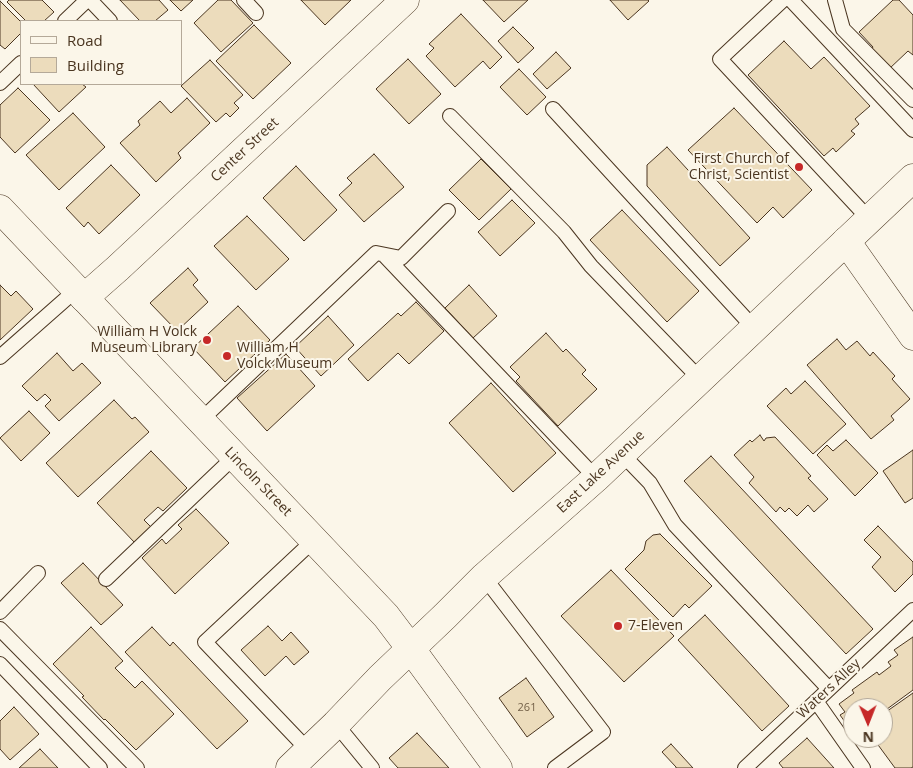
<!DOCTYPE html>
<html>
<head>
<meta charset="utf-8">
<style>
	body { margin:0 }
	#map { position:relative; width:913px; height:768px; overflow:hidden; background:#fbf6e9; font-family:"Open Sans",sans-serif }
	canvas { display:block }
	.legend { position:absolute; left:20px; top:20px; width:162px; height:65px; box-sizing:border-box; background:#fbf6e9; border:1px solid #b4a999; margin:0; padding:6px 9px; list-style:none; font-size:15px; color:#4a3520 }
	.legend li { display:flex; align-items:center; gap:10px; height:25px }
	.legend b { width:25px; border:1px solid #b4a999 }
	.north { position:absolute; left:843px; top:698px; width:50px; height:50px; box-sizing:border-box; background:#fbf6e9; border:1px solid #b4a999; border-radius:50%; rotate:179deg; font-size:14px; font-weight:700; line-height:20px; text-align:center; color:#4a3520 }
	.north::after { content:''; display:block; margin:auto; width:18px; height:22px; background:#c62828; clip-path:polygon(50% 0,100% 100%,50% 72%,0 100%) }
</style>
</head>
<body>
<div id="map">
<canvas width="913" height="768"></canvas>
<ul class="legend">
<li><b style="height:6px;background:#fbf6e9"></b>Road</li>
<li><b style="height:14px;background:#ecdcbc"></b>Building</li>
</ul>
<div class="north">N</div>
</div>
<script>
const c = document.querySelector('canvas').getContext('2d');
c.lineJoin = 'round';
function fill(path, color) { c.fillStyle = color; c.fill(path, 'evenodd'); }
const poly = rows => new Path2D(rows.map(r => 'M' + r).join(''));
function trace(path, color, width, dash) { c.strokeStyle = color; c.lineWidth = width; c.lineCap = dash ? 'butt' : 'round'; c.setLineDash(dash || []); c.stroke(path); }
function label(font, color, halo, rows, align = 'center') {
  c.font = font + ' "Open Sans",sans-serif'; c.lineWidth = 4; c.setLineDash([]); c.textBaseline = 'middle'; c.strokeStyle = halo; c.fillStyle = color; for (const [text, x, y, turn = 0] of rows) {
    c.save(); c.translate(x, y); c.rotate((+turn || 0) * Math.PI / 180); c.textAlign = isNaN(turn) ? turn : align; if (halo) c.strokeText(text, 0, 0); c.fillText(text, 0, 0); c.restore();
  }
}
const building = poly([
	[9,0,42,0,54,12,44,21,26,21,7,2,9,0],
	[120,0,159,0,168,10,155,21,140,21,120,0],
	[170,0,193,0,181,11,170,0],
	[218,0,231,0,253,23,221,52,194,23,218,0],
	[301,0,351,0,325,25,301,0],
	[483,0,528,0,504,22,483,0],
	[610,0,648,0,649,1,628,20,610,0],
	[893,0,899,0,913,15,913,55,908,51,889,69,871,50,873,47,859,32,893,0],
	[0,1,21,22,21,33,5,49,0,45,0,1],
	[461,14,502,57,490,69,483,61,455,87,426,56,434,48,429,44,461,14],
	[254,25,291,63,253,99,216,61,254,25],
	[513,27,534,48,518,63,498,41,513,27],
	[784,41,811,69,824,57,870,106,855,119,859,124,851,131,855,134,836,152,833,148,824,156,748,75,784,41],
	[556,52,571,68,547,89,533,74,556,52],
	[408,59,441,94,409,124,376,89,408,59],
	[210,60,243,95,234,103,239,108,230,117,226,113,216,122,181,86,210,60],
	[519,69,546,97,527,115,500,87,519,69],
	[33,84,82,84,86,87,59,112,33,84],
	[18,88,50,120,15,153,0,137,0,105,18,88],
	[187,98,210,123,178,153,181,158,156,182,120,143,140,125,138,121,160,101,171,113,187,98],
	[734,108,812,190,783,218,773,207,757,223,688,150,734,108],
	[73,113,105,147,59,190,26,155,73,113],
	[667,147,750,238,720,266,647,186,647,165,667,147],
	[374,154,404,187,364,222,339,195,352,183,347,178,374,154],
	[481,159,511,189,479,220,449,190,481,159],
	[111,165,140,195,99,234,88,222,84,227,66,208,111,165],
	[296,166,337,210,304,241,263,198,296,166],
	[512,200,535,223,500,256,478,232,512,200],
	[622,210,699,291,667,322,590,240,622,210],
	[247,216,289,259,256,290,214,246,247,216],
	[188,268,198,280,193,285,208,302,177,331,150,303,188,268],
	[0,285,11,296,16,291,33,309,0,340,0,285],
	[469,285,497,316,473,338,445,308,469,285],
	[416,302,444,331,409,364,398,353,368,381,348,359,398,313,401,316,416,302],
	[238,306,270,340,225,382,193,348,238,306],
	[328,316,354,345,321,376,295,347,328,316],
	[546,333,563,352,566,349,586,370,582,374,597,389,558,426,516,381,520,377,510,367,546,333],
	[837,339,846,350,857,341,870,356,873,352,895,376,892,379,910,399,891,416,894,420,871,439,807,365,837,339],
	[57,353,73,371,82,363,101,383,59,421,45,406,51,400,45,394,37,401,22,386,57,353],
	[286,354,315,386,267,431,237,398,286,354],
	[805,381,846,424,813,454,767,406,786,388,791,394,805,381],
	[491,383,556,453,513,492,449,423,491,383],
	[114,400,132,419,135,417,149,432,78,497,46,463,114,400],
	[29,411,50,433,21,461,0,438,29,411],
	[760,435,764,441,766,438,775,437,811,476,808,478,828,499,814,512,808,505,797,516,789,508,785,512,780,507,776,512,749,483,754,477,734,455,750,440,752,442,760,435],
	[846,440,878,473,855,496,817,455,827,445,833,451,846,440],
	[913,450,913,498,905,503,883,471,913,450],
	[151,451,187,488,163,511,158,507,144,520,151,527,135,543,97,503,151,451],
	[711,456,873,629,846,654,684,481,711,456],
	[196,509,229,543,175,594,142,558,162,539,166,544,182,529,178,525,196,509],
	[878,526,913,562,913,574,895,592,872,567,881,557,864,540,878,526],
	[660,534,712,586,689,608,685,604,673,617,625,569,644,550,646,541,653,535,660,534],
	[83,563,123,605,101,625,61,583,83,563],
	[611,570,674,636,624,682,561,616,611,570],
	[705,615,789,706,762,731,678,640,705,615],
	[268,626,282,641,291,632,309,652,294,665,286,656,265,676,241,650,268,626],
	[91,627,123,661,115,668,135,688,142,681,174,714,136,750,105,719,104,720,82,697,84,696,53,664,91,627],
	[152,627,170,646,173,642,248,721,217,749,125,652,152,627],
	[913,637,913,690,883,712,883,708,853,708,853,733,840,715,845,712,839,704,854,693,852,690,877,672,879,675,891,666,888,662,898,655,894,650,913,637],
	[526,678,554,717,527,737,499,698,526,678],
	[913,693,913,767,911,768,895,768,873,738,883,738,883,714,913,693],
	[14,707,39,734,10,760,0,749,0,721,14,707],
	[417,733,449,768,398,768,389,758,417,733],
	[807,738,834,768,783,768,779,763,807,738],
	[671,744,693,768,676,768,676,767,662,752,671,744],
	[40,749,58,768,19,768,40,749]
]);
fill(building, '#ecdcbc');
trace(building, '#4a3520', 1);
const service = poly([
	[90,0,110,21],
	[244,0,256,13],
	[783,0,720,59,869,219],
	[791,0,913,130],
	[835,0,843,29,913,100],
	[65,21,87,0],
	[0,83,21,63],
	[553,109,754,328],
	[450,116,564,232,591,266,700,379],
	[384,255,596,478],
	[0,357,76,290],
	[200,421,376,253,401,258,448,211],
	[622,454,650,483,675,525,829,689],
	[484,577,603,732,555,768],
	[106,579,234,457],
	[0,612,38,573],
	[0,629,137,768],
	[0,664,100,768],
	[816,701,863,768],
	[336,724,372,768],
	[308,750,205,642,314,540],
	[745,768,913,610]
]);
const minor = poly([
	[846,241,913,336],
	[84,298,118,268,405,0]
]);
const tertiary = poly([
	[411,649,498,768]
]);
const primary = poly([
	[0,209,386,616,411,649],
	[290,768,336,724,380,678,445,616,484,577,596,478,913,178]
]);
trace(service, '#4a3520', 16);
trace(minor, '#4a3520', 29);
trace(tertiary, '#4a3520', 29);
trace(primary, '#4a3520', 29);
trace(service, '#fbf6e9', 14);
trace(minor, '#fbf6e9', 28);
trace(tertiary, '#fbf6e9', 28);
trace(primary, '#fbf6e9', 28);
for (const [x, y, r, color] of [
	[799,167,5,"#c62828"],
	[207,340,5,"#c62828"],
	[227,356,5,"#c62828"],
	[618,626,5,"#c62828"]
]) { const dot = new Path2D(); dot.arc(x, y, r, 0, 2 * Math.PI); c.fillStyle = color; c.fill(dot); trace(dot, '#fbf6e9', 2); }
label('11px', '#725f47', null, [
	["261",527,708]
]);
label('14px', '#4a3520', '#fbf6e9', [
	["Center Street",245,150,-43],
	["East Lake Avenue",601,472,-43],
	["Lincoln Street",258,482,46],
	["Waters Alley",829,689,-43]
]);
label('14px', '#4a3520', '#fbf6e9', [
	["First Church of",789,159],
	["Christ, Scientist",789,175],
	["William H Volck",197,332],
	["Museum Library",197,348],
	["William H",237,348,"left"],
	["Volck Museum",237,364,"left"],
	["7-Eleven",628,626,"left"]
], 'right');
</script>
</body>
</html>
